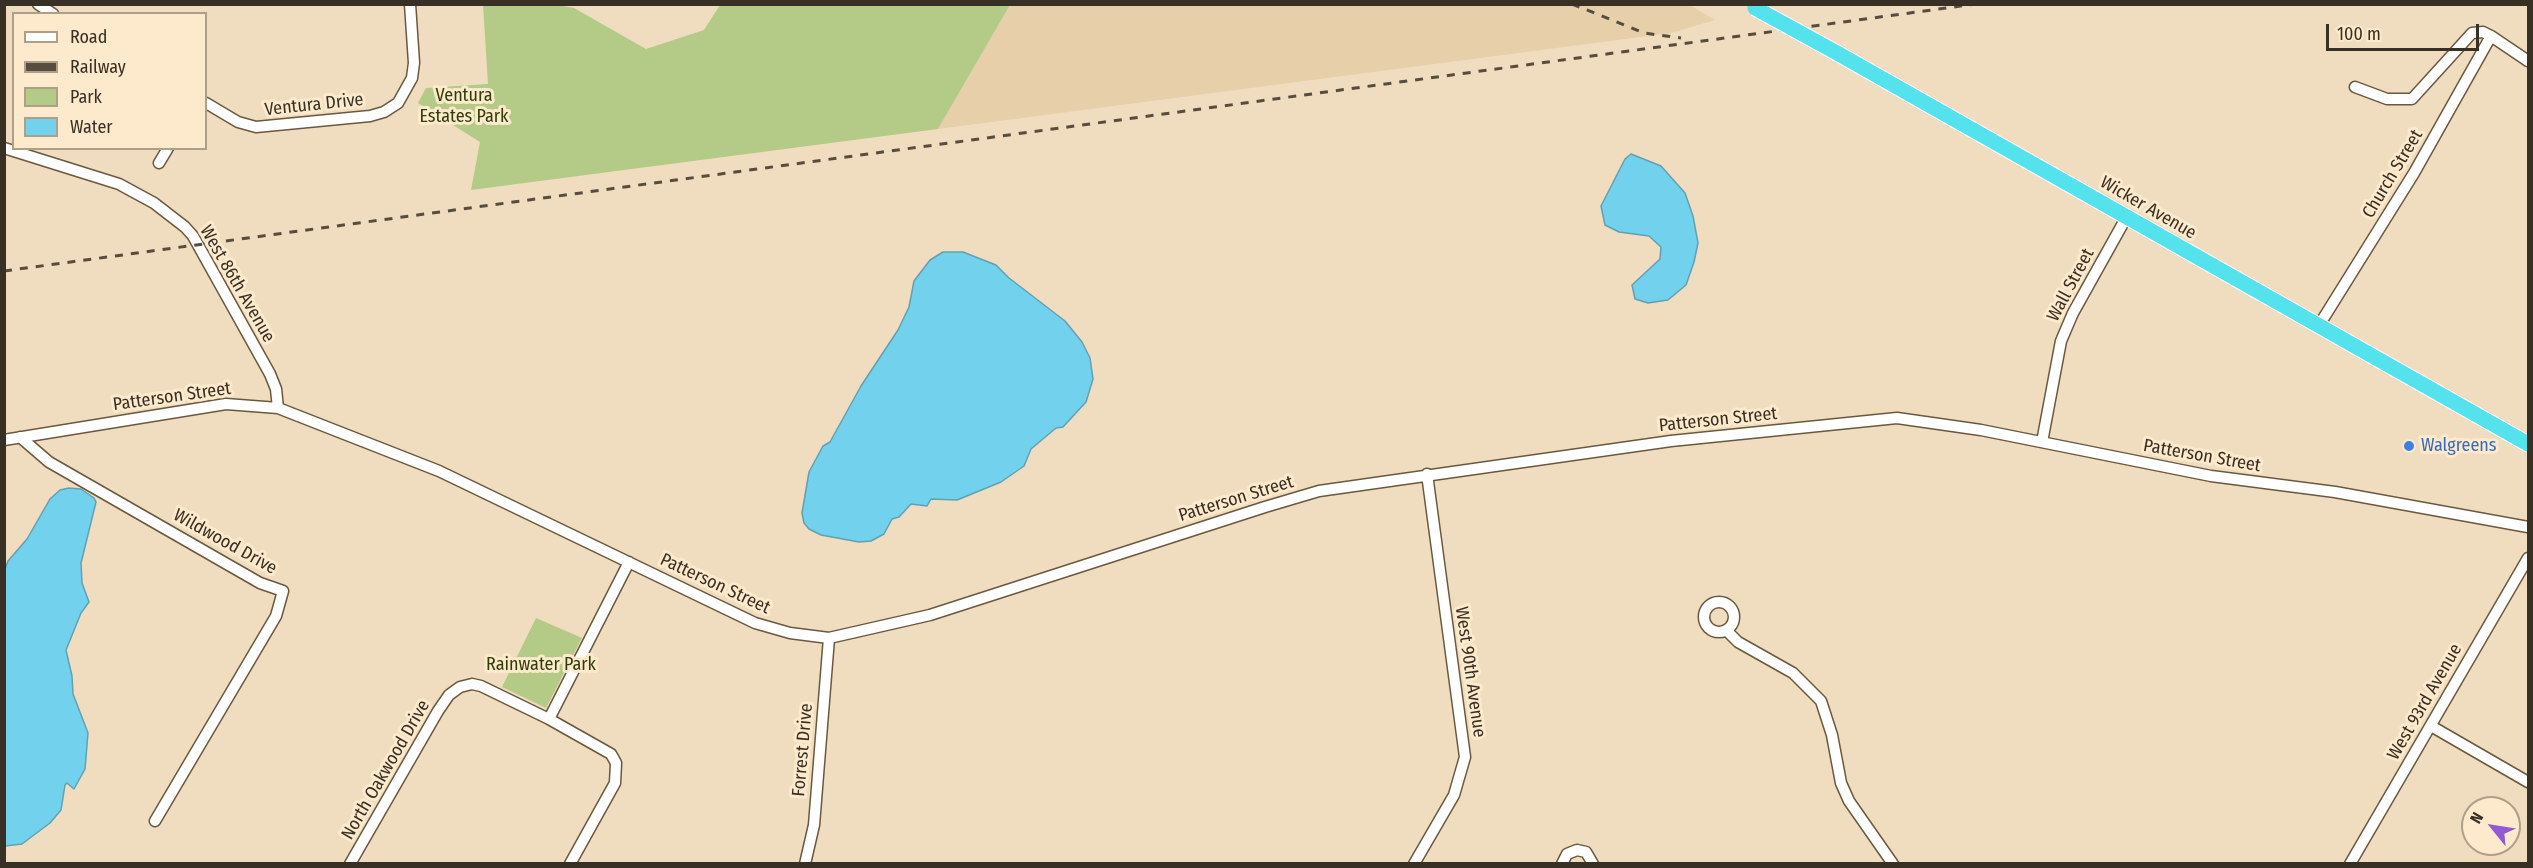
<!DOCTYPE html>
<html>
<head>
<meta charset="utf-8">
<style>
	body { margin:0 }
	#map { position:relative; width:2533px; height:868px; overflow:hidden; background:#f0dcbe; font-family:"Fira Sans Condensed",sans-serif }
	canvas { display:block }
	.frame { position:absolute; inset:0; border:6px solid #383025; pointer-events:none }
	.legend { position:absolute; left:12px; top:12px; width:195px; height:138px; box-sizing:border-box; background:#fde9cb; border:2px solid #ae9f89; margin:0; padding:8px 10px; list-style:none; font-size:18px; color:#383025 }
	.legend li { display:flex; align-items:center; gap:12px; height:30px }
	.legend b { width:30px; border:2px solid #ae9f89 }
	.north { position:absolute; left:2461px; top:796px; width:60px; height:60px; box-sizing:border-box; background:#fde9cb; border:2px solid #ae9f89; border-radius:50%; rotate:300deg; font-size:16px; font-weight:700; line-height:24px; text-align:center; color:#383025 }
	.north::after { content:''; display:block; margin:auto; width:21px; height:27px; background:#915ad2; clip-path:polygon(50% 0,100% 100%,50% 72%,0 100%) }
	.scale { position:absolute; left:2326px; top:24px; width:153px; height:27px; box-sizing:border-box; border:3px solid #383025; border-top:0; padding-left:8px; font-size:18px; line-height:21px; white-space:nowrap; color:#383025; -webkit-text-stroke:4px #fde9cb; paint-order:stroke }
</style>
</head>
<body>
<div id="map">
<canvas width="2533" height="868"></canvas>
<div class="frame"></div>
<ul class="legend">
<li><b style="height:8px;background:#fff"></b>Road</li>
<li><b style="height:8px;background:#574d3f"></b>Railway</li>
<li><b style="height:16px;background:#b3cb86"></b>Park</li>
<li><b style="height:16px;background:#72d2ed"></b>Water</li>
</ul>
<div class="north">N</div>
<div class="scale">100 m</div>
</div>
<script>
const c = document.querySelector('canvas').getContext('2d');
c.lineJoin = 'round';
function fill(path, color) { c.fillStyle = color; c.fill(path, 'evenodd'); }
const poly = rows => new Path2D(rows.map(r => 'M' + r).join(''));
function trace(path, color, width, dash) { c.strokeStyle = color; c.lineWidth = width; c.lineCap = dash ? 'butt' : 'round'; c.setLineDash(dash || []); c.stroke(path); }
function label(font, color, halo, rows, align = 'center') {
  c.font = font + ' "Fira Sans Condensed",sans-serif'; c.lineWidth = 6; c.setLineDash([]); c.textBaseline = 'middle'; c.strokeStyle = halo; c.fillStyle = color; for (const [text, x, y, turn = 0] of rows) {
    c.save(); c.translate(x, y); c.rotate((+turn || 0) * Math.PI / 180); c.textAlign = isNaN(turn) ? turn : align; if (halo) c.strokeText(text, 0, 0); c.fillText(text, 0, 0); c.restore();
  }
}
fill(poly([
	[1688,4,1715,20,1671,33,938,129,1010,5]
]), '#e7cfaa');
fill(poly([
	[557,5,574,8,646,49,704,30,720,5,1010,5,938,129,471,190,480,142,418,103,426,88,488,84,483,5],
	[536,618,582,638,546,708,502,687]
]), '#b3cb86');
const water = poly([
	[1631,154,1661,166,1685,193,1693,216,1698,243,1694,262,1686,285,1668,300,1648,303,1635,299,1632,285,1660,259,1661,247,1649,236,1619,232,1605,225,1601,206,1625,159,1631,154],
	[943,252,963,252,996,265,1009,278,1065,321,1082,342,1090,358,1093,379,1086,402,1063,427,1056,428,1031,449,1024,466,1001,482,957,500,931,499,927,506,911,504,899,517,892,519,884,534,871,541,859,542,821,535,809,529,804,523,802,513,809,472,823,446,830,442,861,386,898,330,909,307,914,281,930,260,943,252],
	[69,488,81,489,94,498,96,502,81,563,82,583,89,602,81,613,66,650,72,676,73,694,88,733,85,769,74,789,67,783,65,785,61,810,50,823,22,844,5,846,5,569,8,561,27,539,50,499,60,490,69,488]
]);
fill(water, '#72d2ed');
trace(water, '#61a1b1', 1.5);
const minor = poly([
	[38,4,53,14],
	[2355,87,2387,99,2412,99,2472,33,2483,32,2491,36,2528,61],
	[206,103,238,122,256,127,370,116,384,112,398,103,412,78,414,63,410,4],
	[4,148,119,184,154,203,185,227,193,236,270,374,276,389,278,408],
	[159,163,168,148],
	[2318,327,2414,173,2491,36],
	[20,437,49,462,260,583,283,591,276,616,155,821],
	[4,440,226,404,278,408,439,471,755,623,790,633,829,638,930,615,1265,507,1319,491,1671,441,1897,418,1981,430,2211,476,2335,492,2528,527],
	[2042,442,2061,341,2073,313,2126,218],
	'1704 617a15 15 0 1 1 30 0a15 15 0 1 1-30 0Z',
	[1726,630,1738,642,1793,673,1821,701,1832,735,1841,783,1849,801,1893,864],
	[549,719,629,562],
	[2431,726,2528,782],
	[350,864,438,711,449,695,460,687,472,684,481,686,549,719,611,754,616,763,615,783,570,864],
	[805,864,814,825,829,638],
	[1414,864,1454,795,1465,757,1427,474],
	[1562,864,1567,854,1577,850,1586,852,1593,864],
	[2350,864,2528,558]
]);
const highway = poly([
	[1837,53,2528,444]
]);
trace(minor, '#6a593f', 13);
trace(highway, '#fff', 17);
trace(minor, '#fff', 10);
trace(highway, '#54e3ed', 15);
trace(poly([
	[1572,4,1644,33,1681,38],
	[4,271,1976,4]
]), '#574d3f', 3, [8, 8]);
const highwayBridge = poly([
	[1755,8,1837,53]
]);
trace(highwayBridge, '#fff', 17, []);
trace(highwayBridge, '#54e3ed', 15);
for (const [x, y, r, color] of [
	[2409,446,6,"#3f7fe0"]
]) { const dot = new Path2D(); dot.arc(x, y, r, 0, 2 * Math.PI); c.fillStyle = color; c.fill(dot); trace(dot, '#fde9cb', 2); }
label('18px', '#2f3e09', '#fde9cb', [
	["Ventura",464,96],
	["Estates Park",464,117],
	["Rainwater Park",541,665]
]);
label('18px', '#383025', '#fde9cb', [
	["Ventura Drive",314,105,-6],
	["Church Street",2393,174,-59],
	["Wicker Avenue",2148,208,30],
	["West 86th Avenue",237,284,60],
	["Wall Street",2071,285,-62],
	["Patterson Street",172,397,-8],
	["Patterson Street",1718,420,-6],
	["Patterson Street",2202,456,10],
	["Patterson Street",1236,499,-17],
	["Wildwood Drive",225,542,29],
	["Patterson Street",715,584,25],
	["West 90th Avenue",1470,672,82],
	["West 93rd Avenue",2425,702,-60],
	["Forrest Drive",803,750,-85],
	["North Oakwood Drive",386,770,-60]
]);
label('18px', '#366cbe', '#fde9cb', [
	["Walgreens",2421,446]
], 'left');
</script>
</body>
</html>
